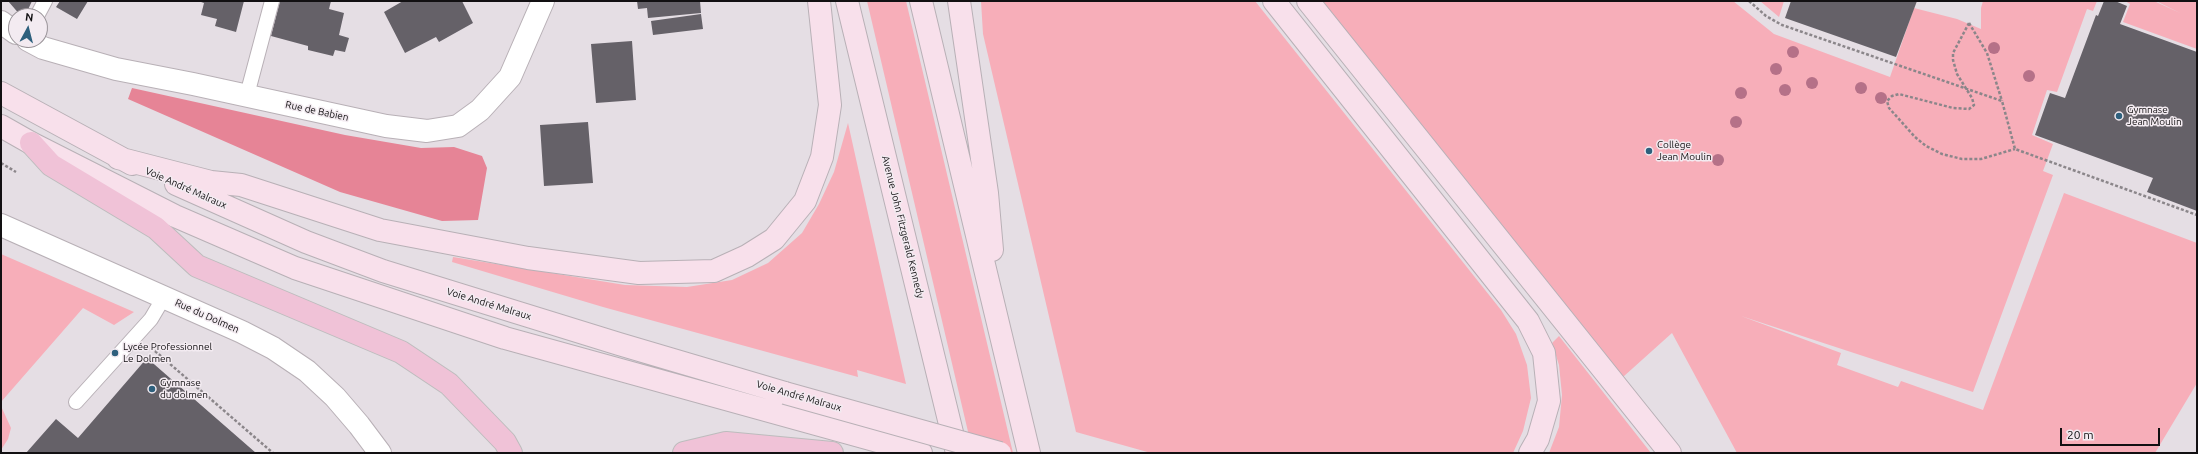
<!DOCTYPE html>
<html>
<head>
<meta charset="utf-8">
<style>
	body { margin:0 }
	#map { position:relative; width:2198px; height:454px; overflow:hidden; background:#e5dee4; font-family:Ubuntu,sans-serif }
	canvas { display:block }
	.frame { position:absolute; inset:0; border:2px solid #121012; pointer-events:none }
	.north { position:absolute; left:8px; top:8px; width:40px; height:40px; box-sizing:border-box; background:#f3ebf1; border:1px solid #999398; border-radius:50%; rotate:7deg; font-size:11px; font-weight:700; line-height:16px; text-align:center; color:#121012 }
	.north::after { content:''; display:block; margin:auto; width:14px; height:18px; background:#2e607d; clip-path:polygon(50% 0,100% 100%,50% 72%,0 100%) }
	.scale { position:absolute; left:2060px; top:428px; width:100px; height:18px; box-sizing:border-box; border:2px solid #121012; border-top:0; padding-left:5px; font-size:12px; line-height:14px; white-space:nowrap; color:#121012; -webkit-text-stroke:3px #f3ebf1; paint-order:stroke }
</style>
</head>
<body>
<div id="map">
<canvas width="2198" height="454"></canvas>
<div class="frame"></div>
<div class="north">N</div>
<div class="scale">20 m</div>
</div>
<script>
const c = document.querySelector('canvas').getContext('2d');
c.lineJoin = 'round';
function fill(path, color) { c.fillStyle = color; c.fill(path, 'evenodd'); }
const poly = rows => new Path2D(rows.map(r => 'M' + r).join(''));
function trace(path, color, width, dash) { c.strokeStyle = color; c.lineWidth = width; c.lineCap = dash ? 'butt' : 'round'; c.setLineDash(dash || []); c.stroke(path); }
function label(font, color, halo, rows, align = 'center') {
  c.font = font + ' Ubuntu,sans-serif'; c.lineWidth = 3; c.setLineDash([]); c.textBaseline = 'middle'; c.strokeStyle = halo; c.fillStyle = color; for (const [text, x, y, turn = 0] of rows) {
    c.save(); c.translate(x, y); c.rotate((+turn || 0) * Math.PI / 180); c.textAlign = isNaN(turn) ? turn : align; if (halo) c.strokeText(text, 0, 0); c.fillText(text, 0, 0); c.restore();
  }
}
fill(poly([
	[867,1,906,1,1013,453,973,453],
	[981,1,1255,1,1501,310,1516,334,1527,365,1531,398,1523,431,1513,453,1151,453,1076,432,983,34],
	[1322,1,1733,1,1774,34,1890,77,1914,8,1957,19,1981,29,1981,8,1983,1,2097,1,2093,11,2087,9,2057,92,2047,90,2032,135,2053,144,2043,171,2053,175,1973,392,1741,316,1841,353,1837,365,1898,387,1901,381,1983,410,2064,193,2197,243,2197,383,2155,453,1737,453,1672,333,1623,377],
	[1760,1,1784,1,1779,17],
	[2125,1,2154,1,2180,13,2156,1,2197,1,2197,49,2123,22,2130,4],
	[848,123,906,384,857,370,858,377,603,307,452,262,453,257,625,285,687,287,732,280,768,263,802,233,819,204,834,172],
	[1,254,134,312,114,325,83,308,1,402],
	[1559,336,1651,453,1549,453,1559,427,1562,395,1559,365,1552,343],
	[1,406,11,428,8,439,1,450]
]), '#f7aeb9');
fill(poly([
	[132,88,345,135,421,148,454,147,482,156,487,168,478,220,442,221,340,192,128,99]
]), '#e68496');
fill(poly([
	[8,1,32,1,25,16,21,16],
	[60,1,88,1,77,19,56,7],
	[198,1,244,1,236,32,215,26,217,19,201,15,204,3],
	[280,1,331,1,329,9,344,13,339,35,349,38,345,52,335,50,333,56,308,50,308,46,271,36],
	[403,1,462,1,473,23,439,42,436,37,405,53,384,12],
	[637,1,700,1,701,13,648,18,647,8,638,9],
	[1791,1,1917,1,1896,57,1785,18],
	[2104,1,2115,1,2127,6,2120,24,2197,52,2197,211,2147,192,2153,178,2035,135,2050,93,2065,98,2096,15,2098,16],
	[701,14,703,29,653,35,651,21],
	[632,41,636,100,596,103,591,44],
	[588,122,593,183,544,186,540,125],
	[147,358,256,453,26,453,56,419,78,438]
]), '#656168');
const lane = poly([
	[37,16,45,1],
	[247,95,272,1],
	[76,402,151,319,164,297]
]);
const street = poly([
	[1,22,16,33],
	[28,40,43,48,116,69,193,84,386,126,427,131,458,126,480,110,510,77,543,1],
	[1,225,242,332,273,348,307,371,335,397,359,425,380,453]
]);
const secondary = poly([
	[847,1,957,453],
	[921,1,1029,453],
	[959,1,987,193,992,250],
	[1274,1,1528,321,1544,353,1549,401,1538,439,1530,453],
	[1308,1,1670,453],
	[1,93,132,164],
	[1,126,31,143,175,216,295,268,505,338,921,453],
	[118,158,211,182,241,185,380,230,528,258,639,273,714,271,747,256,774,239,805,201,822,157,830,105,819,1],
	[176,184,306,242,383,271,619,344,785,393]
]);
const primary = poly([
	[31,143,51,165,156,228,197,266,401,352,449,384,505,442,511,453],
	[684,453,726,443,832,453]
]);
trace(lane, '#b8b0b6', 16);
trace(street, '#b8b0b6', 24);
trace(secondary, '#b8b0b6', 24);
trace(primary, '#bdbcbd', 24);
trace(poly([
	[1749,1,1766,16,1782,25,2002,101,2015,149,2197,215],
	[1969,23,1953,53,1953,60,1957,74,1972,98,1974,105,1969,109,1953,108,1899,94,1892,96,1887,101,1889,108,1915,137,1926,146,1942,154,1962,159,1981,159,2015,149],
	[1969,23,1987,53,2002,101],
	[1,163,16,172],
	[155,351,273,453]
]), '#8b868a', 2.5, [3, 2]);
trace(lane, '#fff', 14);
trace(street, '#fff', 22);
trace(secondary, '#f8e0eb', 22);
trace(primary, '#f0c2d7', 22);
const secondaryBridge = poly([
	[785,393,1000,453]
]);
trace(secondaryBridge, '#b8b0b6', 24, []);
trace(secondaryBridge, '#f8e0eb', 22);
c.fillStyle = '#b57188';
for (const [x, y] of [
	[1994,48],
	[1793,52],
	[1776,69],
	[2029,76],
	[1812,83],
	[1861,88],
	[1785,90],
	[1741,93],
	[1881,98],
	[1736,122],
	[1718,160]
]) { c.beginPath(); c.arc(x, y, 6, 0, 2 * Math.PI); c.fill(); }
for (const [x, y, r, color] of [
	[2119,116,4,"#2e607d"],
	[1649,151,4,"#2e607d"],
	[115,353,4,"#2e607d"],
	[152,389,4,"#2e607d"]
]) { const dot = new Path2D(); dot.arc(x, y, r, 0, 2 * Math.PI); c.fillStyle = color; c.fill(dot); trace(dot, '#f3ebf1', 1.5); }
label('10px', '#121012', '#f3ebf1', [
	["Gymnase",2127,110],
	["Jean Moulin",2127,122],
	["Collège",1657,145],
	["Jean Moulin",1657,157],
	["Lycée Professionnel",123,347],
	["Le Dolmen",123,359],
	["Gymnase",160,383],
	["du dolmen",160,395]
], 'left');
label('10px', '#121012', '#f3ebf1', [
	["Rue de Babien",317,111,12],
	["Voie André Malraux",186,188,24],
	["Avenue John Fitzgerald Kennedy",903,227,76],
	["Voie André Malraux",489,304,17],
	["Rue du Dolmen",207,316,24],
	["Voie André Malraux",799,396,16]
]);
</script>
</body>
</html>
